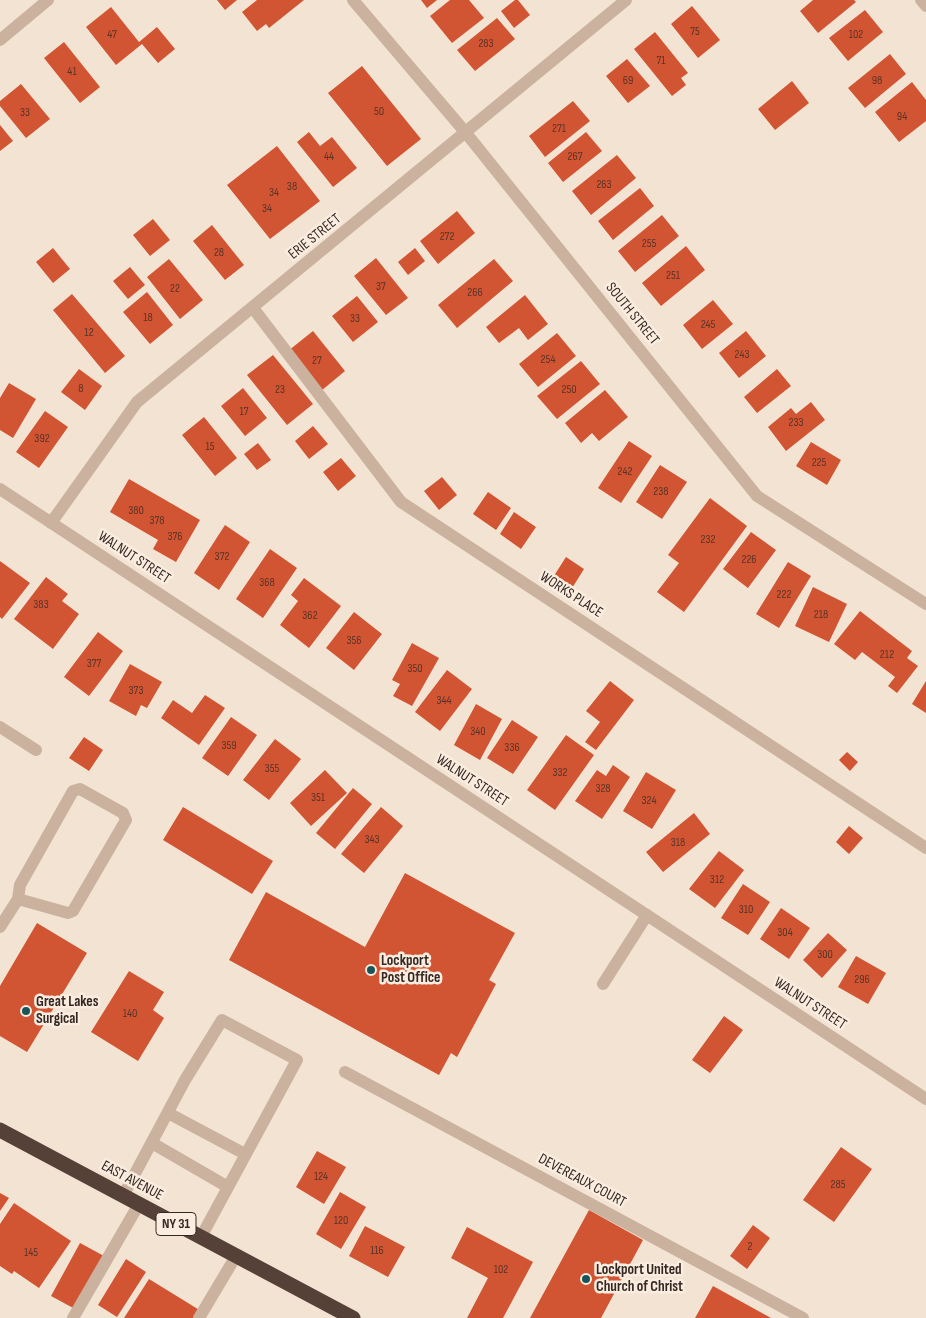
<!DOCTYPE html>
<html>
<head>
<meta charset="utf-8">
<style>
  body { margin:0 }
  canvas { display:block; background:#f2e3d3 }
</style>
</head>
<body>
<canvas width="926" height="1318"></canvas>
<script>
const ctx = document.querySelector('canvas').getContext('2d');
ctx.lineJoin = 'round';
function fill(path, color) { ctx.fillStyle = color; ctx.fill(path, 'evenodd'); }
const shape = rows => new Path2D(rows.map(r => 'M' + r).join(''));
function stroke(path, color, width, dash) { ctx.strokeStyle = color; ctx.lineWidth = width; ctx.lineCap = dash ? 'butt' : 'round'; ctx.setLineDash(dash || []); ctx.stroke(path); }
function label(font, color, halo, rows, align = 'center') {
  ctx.font = font + ' "Sofia Sans Condensed",sans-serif'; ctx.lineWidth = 5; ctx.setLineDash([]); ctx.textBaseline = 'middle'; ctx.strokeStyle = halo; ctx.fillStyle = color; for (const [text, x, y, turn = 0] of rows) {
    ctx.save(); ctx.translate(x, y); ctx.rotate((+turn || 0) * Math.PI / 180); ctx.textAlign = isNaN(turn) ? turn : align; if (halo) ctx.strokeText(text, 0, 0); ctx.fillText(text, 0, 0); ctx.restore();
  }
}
const building = shape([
  [217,0,237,0,225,10],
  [257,0,304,0,269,28,266,24,257,31,242,12],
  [421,0,437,0,427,8],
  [450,0,469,0,484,18,452,43,430,16],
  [515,0,518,0,530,15,514,28,501,11],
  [813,0,854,0,856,2,818,33,800,11],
  [692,6,720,40,698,58,671,24],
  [111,7,139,42,157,27,175,49,158,63,142,44,116,65,86,27],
  [865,10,883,32,848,61,829,38],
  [497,18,515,39,475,71,457,50],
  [655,32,688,73,681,78,686,85,672,96,634,49],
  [64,42,100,87,80,103,44,58],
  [890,54,906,74,865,108,848,88],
  [627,59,650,86,628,103,606,76],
  [362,66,421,139,387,166,328,93],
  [792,81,809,103,775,130,758,109],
  [912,82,926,100,926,121,899,142,875,112],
  [21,84,50,119,26,138,0,106,0,101],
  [573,101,590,121,545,157,529,136],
  [0,125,13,141,0,151],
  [309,132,320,146,332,137,357,168,333,187,297,142],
  [586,132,602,151,563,182,548,163],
  [277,146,320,201,270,239,227,185],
  [617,155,636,178,591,215,572,191],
  [640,188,654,206,613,240,598,221],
  [457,211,475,233,438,264,420,241],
  [662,215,679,236,635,272,618,251],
  [153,219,170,240,150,256,133,235],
  [212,225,244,265,225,280,193,241],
  [686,246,705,270,661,306,642,283],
  [53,248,70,269,53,283,36,262],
  [415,248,425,261,408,275,398,262],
  [376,258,408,298,386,315,354,276],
  [169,259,203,300,180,319,147,277],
  [494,259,513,281,457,328,438,305],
  [130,267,145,285,128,299,113,281],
  [147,292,173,325,150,344,123,312],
  [72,294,125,356,105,373,53,310],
  [525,295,548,324,528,340,519,328,499,343,486,327],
  [357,296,378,322,353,342,332,316],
  [713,300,733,324,702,349,683,325],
  [313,331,345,371,321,391,288,351],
  [746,331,766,356,739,378,719,353],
  [557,333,576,356,538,387,519,364],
  [273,355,313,404,287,425,247,375],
  [581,361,600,384,557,419,537,396],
  [79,369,102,386,85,410,61,392],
  [777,369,791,386,757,413,744,397],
  [9,383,36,399,13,438,0,430,0,398],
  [243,388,267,418,245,436,221,406],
  [605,390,628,417,599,441,592,433,581,443,565,423],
  [811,402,825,420,786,451,768,427,791,408,796,414],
  [45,411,68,427,39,468,16,452],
  [204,417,237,458,215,476,182,435],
  [313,426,328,444,309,459,295,441],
  [629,441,652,456,621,503,598,488],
  [811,442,841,460,827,485,796,466],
  [258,443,271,460,257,470,244,454],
  [341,458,356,476,338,491,323,472],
  [660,465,687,482,662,519,636,502],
  [442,477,457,495,439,510,424,491],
  [129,479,200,520,176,562,153,549,158,540,110,512],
  [488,492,511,508,496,530,473,514],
  [710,498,747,526,684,612,657,592,679,563,668,555],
  [514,512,536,527,521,549,500,534],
  [225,525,250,542,219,590,194,573],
  [751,532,776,550,748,588,723,569],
  [270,549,297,568,263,618,236,599],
  [566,557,584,569,569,593,550,582],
  [0,561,30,583,2,619,0,617],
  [788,562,811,576,779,628,756,614],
  [46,577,68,594,62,601,79,614,53,649,14,619],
  [304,578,341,606,309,648,280,625,298,601,291,595],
  [813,587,847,604,829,642,795,626],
  [860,611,912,651,907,658,918,666,897,693,888,686,895,677,862,652,855,660,834,644],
  [354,612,382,634,354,670,326,648],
  [98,632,123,651,89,696,64,677],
  [412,643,439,658,412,706,393,696,400,684,392,680],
  [130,664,162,682,147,708,141,705,136,716,109,701],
  [447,670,472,689,440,731,415,712],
  [610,681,634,700,596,750,585,742,600,722,586,711],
  [926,681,926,713,912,704],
  [205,695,225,708,199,745,161,718,173,700,192,713],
  [476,704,502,719,480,760,454,745],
  [231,717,257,735,228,776,202,758],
  [512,720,538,737,513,774,487,758],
  [566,735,594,755,555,810,527,790],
  [84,737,103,750,89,771,69,758],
  [275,739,301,759,269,800,243,780],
  [847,752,858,762,850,771,839,760],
  [613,765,630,777,602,819,575,801,597,770,606,776],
  [325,770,347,793,311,826,290,803],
  [646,772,676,790,652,829,623,811],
  [353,788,372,804,335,849,316,833],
  [183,807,273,861,252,894,163,840],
  [381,807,403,826,364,873,341,854],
  [694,813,710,834,663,872,646,852],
  [849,826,863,838,849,854,836,842],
  [719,851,744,870,715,908,689,889],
  [405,873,515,933,489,980,496,984,457,1057,451,1053,439,1075,229,960,266,892,365,947],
  [743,884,770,902,748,935,721,918],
  [781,908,810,928,789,959,760,939],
  [37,923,87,953,27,1052,0,1036,0,986],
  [828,933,847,950,822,978,803,960],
  [856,956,886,973,868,1004,838,987],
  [129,971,164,992,153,1010,164,1018,138,1061,91,1032],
  [724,1016,743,1030,710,1073,692,1060],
  [841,1147,872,1169,834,1222,803,1200],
  [317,1151,346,1167,324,1204,296,1187],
  [340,1192,366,1207,341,1249,316,1234],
  [0,1193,9,1198,0,1211],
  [14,1203,71,1241,39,1288,14,1271,12,1274,0,1266,0,1224],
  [589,1210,643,1240,601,1318,530,1318],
  [753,1225,770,1238,747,1269,730,1256],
  [365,1226,405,1247,388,1277,349,1256],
  [467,1227,533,1262,503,1318,467,1318,488,1278,451,1258],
  [80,1243,104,1256,75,1309,51,1296],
  [126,1259,146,1272,117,1317,98,1305],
  [149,1279,201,1311,197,1318,124,1318],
  [713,1286,771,1318,695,1318]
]);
const lane = shape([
  [253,308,401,502,926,848],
  [0,927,18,899,20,885,73,791,80,789,123,813,126,820,73,911,68,913,18,899],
  [603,984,647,915],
  [168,1113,245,1154],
  [152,1143,228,1187],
  [123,1196,185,1080,222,1020,297,1060,201,1237],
  [73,1318,139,1204],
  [199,1318,236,1256]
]);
const street = shape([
  [353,0,466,133,757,496,926,604],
  [921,0,926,6],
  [0,40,48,0],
  [0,489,926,1099],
  [51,523,137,402,626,0],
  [0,727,36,750],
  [345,1072,803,1318]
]);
const highway = shape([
  [0,1130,353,1318]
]);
const markers = [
  [371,970,5,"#165658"],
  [26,1011,5,"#165658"],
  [586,1279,5,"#165658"]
];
const numberNames = [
  ["75",695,32],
  ["47",112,35],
  ["102",856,35],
  ["283",486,44],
  ["71",661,61],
  ["41",72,72],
  ["69",628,81],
  ["98",877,81],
  ["50",379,112],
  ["33",25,113],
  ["94",902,117],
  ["271",559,129],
  ["44",329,157],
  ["267",575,157],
  ["263",604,185],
  ["38",292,187],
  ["34",274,193],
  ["34",267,209],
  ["272",447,237],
  ["255",649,244],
  ["28",219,253],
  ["251",673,276],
  ["37",381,287],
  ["22",175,289],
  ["266",475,293],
  ["18",148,318],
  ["33",355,319],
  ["245",708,325],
  ["12",89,333],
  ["243",742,355],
  ["254",548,360],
  ["27",317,361],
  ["8",81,389],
  ["23",280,390],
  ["250",569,390],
  ["17",244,412],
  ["233",796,423],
  ["392",42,439],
  ["15",210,447],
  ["225",819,463],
  ["242",625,472],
  ["238",661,492],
  ["380",136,511],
  ["378",157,521],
  ["376",175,537],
  ["232",708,540],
  ["372",222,557],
  ["226",749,560],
  ["368",267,583],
  ["222",784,595],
  ["383",41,605],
  ["218",821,615],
  ["362",310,616],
  ["356",354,641],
  ["212",887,655],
  ["377",94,664],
  ["350",415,669],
  ["373",136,691],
  ["344",444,701],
  ["340",478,732],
  ["359",229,746],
  ["336",512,748],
  ["355",272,769],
  ["332",560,773],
  ["328",603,789],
  ["351",318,798],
  ["324",649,801],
  ["343",372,840],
  ["318",678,843],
  ["312",717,880],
  ["310",746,910],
  ["304",785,933],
  ["300",825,955],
  ["296",862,980],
  ["140",130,1014],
  ["124",321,1177],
  ["285",838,1185],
  ["120",341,1221],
  ["2",750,1247],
  ["116",377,1251],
  ["145",31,1253],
  ["102",501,1270]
];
const shields = [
  [176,1224,40]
];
const shieldNames = [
  ["NY 31",176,1224]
];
const streetNames = [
  ["ERIE STREET",315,237,-39],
  ["SOUTH STREET",632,314,51],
  ["WALNUT STREET",134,558,33],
  ["WORKS PLACE",571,595,33],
  ["WALNUT STREET",472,781,33],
  ["WALNUT STREET",810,1004,33],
  ["EAST AVENUE",132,1181,28],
  ["DEVEREAUX COURT",582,1181,28]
];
const poiNames = [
  ["Lockport",381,961],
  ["Post Office",381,978],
  ["Great Lakes",36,1002],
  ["Surgical",36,1019],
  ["Lockport United",596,1270],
  ["Church of Christ",596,1287]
];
fill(building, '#d15533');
stroke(lane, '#cbb29f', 12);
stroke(street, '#cbb29f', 12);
stroke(highway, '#564139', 15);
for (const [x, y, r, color] of markers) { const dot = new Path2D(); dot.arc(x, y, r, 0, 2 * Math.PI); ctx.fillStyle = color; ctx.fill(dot); stroke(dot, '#faede0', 2); }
label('12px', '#5b3327', null, numberNames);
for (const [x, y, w] of shields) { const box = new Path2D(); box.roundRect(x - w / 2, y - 11.5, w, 23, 4); ctx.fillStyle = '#faede0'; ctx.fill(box); stroke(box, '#342823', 1); }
label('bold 14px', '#342823', null, shieldNames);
label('15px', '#342823', '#faede0', streetNames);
label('bold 15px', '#342823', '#faede0', poiNames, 'left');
</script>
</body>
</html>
